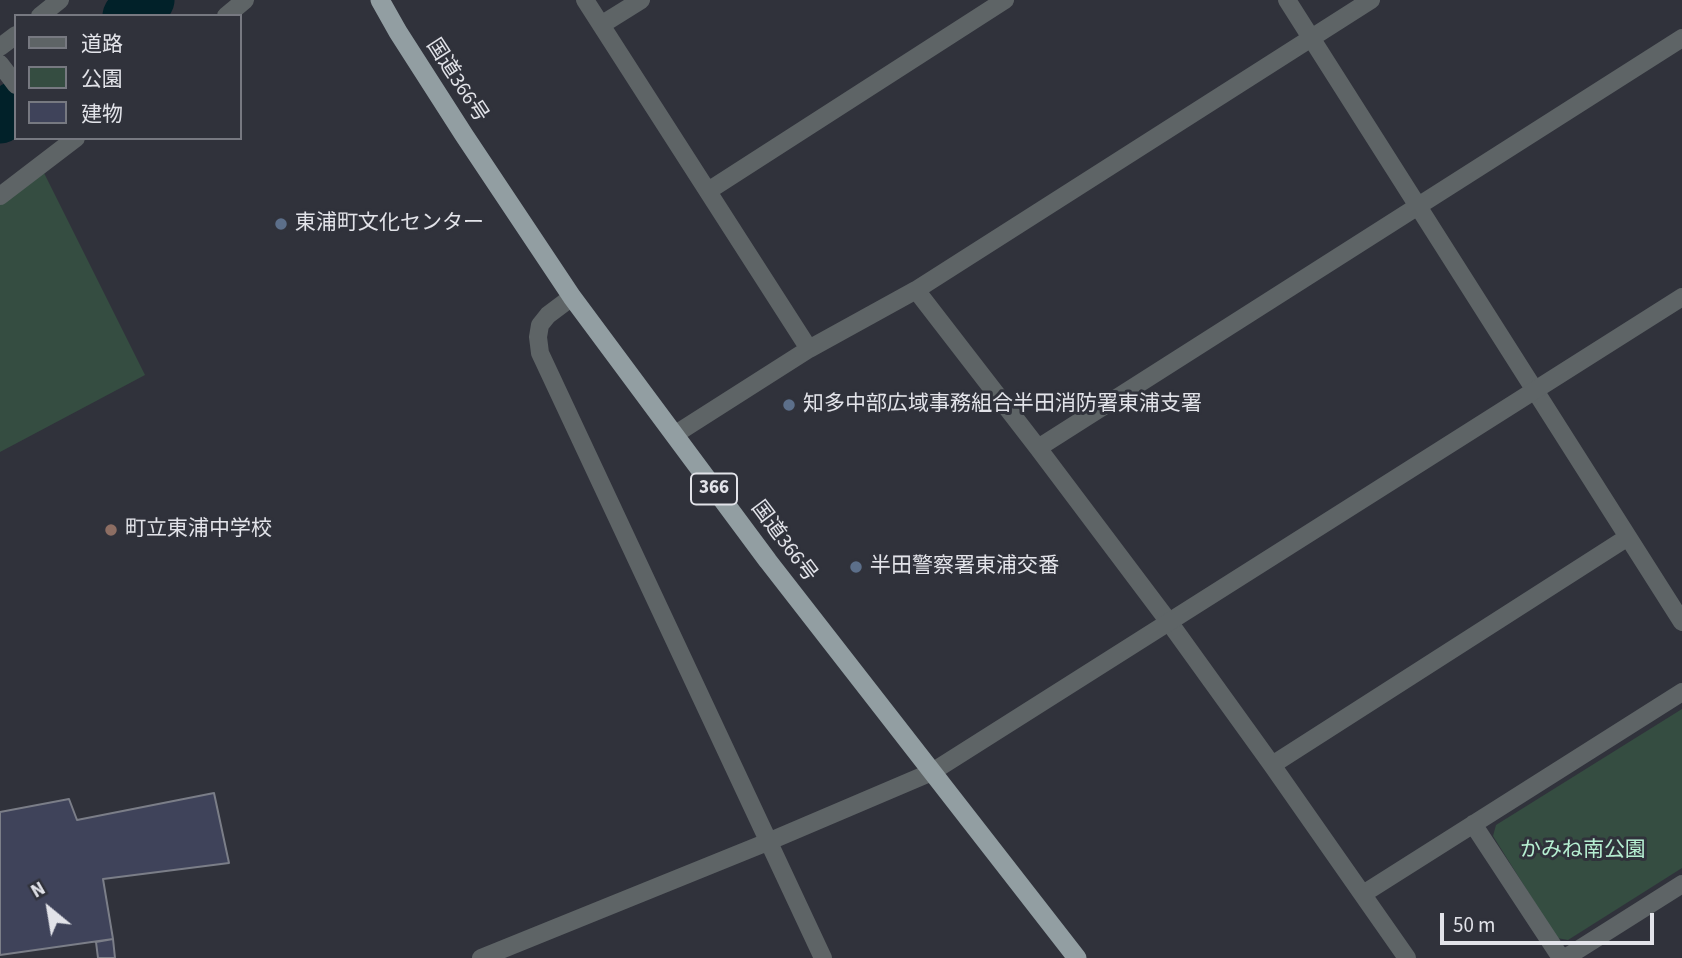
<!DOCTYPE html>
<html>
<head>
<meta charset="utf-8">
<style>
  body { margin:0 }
  #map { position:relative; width:1682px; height:958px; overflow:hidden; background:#30323b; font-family:"Source Sans 3","Noto Sans JP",sans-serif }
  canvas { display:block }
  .legend { position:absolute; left:14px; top:14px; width:228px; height:126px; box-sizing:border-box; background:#30323b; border:2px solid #777981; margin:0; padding:9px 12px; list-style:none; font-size:21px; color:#e2e3e9 }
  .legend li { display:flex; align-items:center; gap:14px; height:35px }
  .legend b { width:35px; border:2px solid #777981 }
  .north { position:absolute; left:14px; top:874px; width:70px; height:70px; -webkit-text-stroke:5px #30323b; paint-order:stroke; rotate:330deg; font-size:19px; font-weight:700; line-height:28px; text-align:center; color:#e2e3e9 }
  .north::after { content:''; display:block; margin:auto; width:24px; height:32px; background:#e2e3e9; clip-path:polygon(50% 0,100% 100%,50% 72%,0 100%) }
  .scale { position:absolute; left:1440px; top:913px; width:214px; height:32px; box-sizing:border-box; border:4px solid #e2e3e9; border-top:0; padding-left:9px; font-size:21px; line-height:24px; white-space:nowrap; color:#e2e3e9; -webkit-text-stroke:5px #30323b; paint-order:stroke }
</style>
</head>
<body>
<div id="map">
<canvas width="1682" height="958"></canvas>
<ul class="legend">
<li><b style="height:9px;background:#5e6466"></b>道路</li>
<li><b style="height:19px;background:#354d41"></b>公園</li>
<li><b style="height:19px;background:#3f435a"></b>建物</li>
</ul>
<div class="north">N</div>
<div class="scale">50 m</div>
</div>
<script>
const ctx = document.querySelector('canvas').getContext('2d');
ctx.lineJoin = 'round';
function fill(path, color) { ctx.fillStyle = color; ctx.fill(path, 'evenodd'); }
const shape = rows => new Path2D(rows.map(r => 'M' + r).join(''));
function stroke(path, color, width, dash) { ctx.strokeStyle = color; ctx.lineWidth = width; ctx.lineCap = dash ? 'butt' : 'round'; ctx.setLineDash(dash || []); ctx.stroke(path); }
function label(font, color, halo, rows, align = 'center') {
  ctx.font = font + ' "Source Sans 3","Noto Sans JP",sans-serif'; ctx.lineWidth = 6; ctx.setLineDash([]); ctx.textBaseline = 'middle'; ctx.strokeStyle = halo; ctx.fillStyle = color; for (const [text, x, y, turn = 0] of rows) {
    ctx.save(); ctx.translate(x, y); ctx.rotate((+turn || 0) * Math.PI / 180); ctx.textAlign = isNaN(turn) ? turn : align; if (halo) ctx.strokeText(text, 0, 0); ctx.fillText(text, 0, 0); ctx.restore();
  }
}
const green = shape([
  [40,165,145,375,0,452,0,195],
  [1682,709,1682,868,1568,940,1557,938,1493,836,1496,825]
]);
const river = shape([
  [128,16,149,0],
  [0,118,16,106]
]);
const building = shape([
  [214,793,229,863,103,879,113,939,0,955,0,812,69,799,77,820,214,793],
  [113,939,115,958,98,958,96,942,113,939]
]);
const minor = shape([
  [585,0,809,349],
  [1287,0,1682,622],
  [40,16,60,0],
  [226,16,245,0],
  [601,25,641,0],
  [0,47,16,35],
  [0,64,16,85],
  [708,191,1005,0],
  [0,196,76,138],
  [916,290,1038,448,1169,622,1272,765,1407,958],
  [572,297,548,315,540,325,538,337,540,353,823,958],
  [674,435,809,349,916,290,1371,0],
  [1038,448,1682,38],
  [1272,765,1628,537],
  [1473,824,1561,958],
  [1363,894,1682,692],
  [481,958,770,841,932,772],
  [1565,958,1682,884]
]);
const tertiary = shape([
  [932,772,1682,297]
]);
const trunk = shape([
  [380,0,398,32,464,135,572,297,768,561,1077,958]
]);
const markers = [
  [281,224,7,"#5c6f8a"],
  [789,405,7,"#5c6f8a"],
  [111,530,7,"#8d6e63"],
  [856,567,7,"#5c6f8a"]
];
const shields = [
  [714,489,46]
];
const shieldNames = [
  ["366",714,489]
];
const streetNames = [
  ["国道366号",456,81,57],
  ["国道366号",783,542,53]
];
const poiNames = [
  ["東浦町文化センター",295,224],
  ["知多中部広域事務組合半田消防署東浦支署",803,405],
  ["町立東浦中学校",125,530],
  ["半田警察署東浦交番",870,567]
];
const parkNames = [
  ["かみね南公園",1583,851]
];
fill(green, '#354d41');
stroke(river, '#012129', 51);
fill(building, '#3f435a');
stroke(building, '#7b7e88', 2);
stroke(minor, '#5e6466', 18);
stroke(tertiary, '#5e6466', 18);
stroke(trunk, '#929ea2', 19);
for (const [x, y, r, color] of markers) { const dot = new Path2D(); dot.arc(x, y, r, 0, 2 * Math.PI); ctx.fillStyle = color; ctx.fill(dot); stroke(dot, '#30323b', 2.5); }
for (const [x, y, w] of shields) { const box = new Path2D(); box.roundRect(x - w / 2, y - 15.5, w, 31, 5); ctx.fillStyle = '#30323b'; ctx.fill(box); stroke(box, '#e2e3e9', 2); }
label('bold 19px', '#e2e3e9', null, shieldNames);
label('21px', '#e2e3e9', '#30323b', streetNames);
label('21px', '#e2e3e9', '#30323b', poiNames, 'left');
label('21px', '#b5eed1', '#30323b', parkNames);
</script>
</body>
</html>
